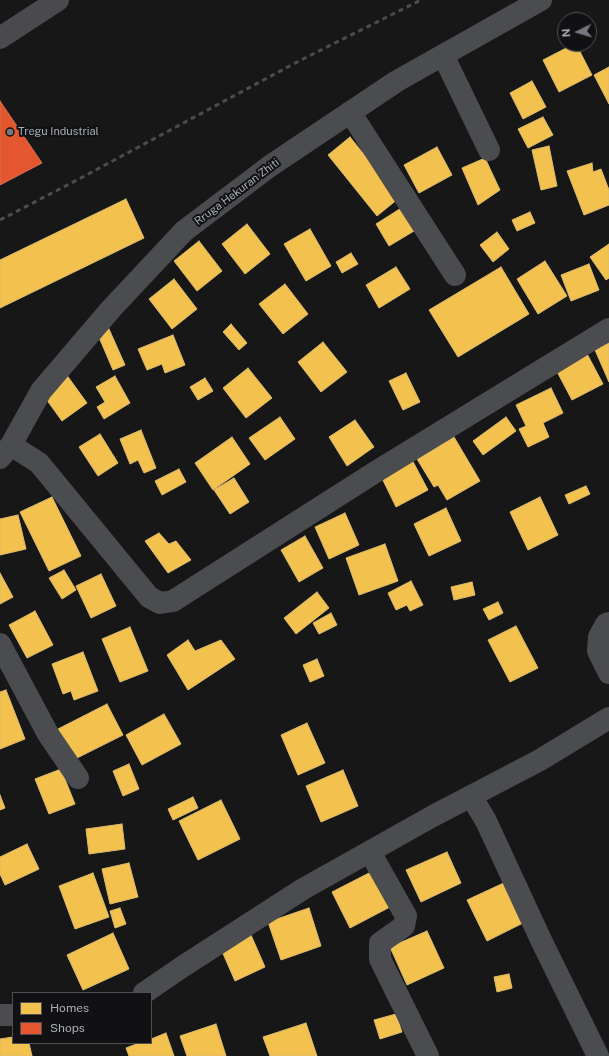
<!DOCTYPE html>
<html>
<head>
<meta charset="utf-8">
<style>
  body { margin:0 }
  #map { position:relative; width:609px; height:1056px; overflow:hidden; background:#171717; font-family:"Public Sans",sans-serif }
  canvas { display:block }
  .legend { position:absolute; left:12px; top:992px; width:140px; height:52px; box-sizing:border-box; background:#111113; border:1px solid #4d4f55; margin:0; padding:5px 7px; list-style:none; font-size:12px; color:#a8adb8 }
  .legend li { display:flex; align-items:center; gap:8px; height:20px }
  .legend b { width:20px; border:1px solid #4d4f55 }
  .north { position:absolute; left:557px; top:12px; width:40px; height:40px; box-sizing:border-box; background:#111113; border:1px solid #4d4f55; border-radius:50%; rotate:265deg; font-size:11px; font-weight:700; line-height:16px; text-align:center; color:#a8adb8 }
  .north::after { content:''; display:block; margin:auto; width:14px; height:18px; background:#757880; clip-path:polygon(50% 0,100% 100%,50% 72%,0 100%) }
</style>
</head>
<body>
<div id="map">
<canvas width="609" height="1056"></canvas>
<ul class="legend">
<li><b style="height:11px;background:#f2c14e"></b>Homes</li>
<li><b style="height:11px;background:#e4572e"></b>Shops</li>
</ul>
<div class="north">N</div>
</div>
<script>
const ctx = document.querySelector('canvas').getContext('2d');
ctx.lineJoin = 'round';
function fill(path, color) { ctx.fillStyle = color; ctx.fill(path, 'evenodd'); }
const shape = rows => new Path2D(rows.map(r => 'M' + r).join(''));
function stroke(path, color, width, dash) { ctx.strokeStyle = color; ctx.lineWidth = width; ctx.lineCap = dash ? 'butt' : 'round'; ctx.setLineDash(dash || []); ctx.stroke(path); }
function label(font, color, halo, rows, align = 'center') {
  ctx.font = font + ' "Public Sans",sans-serif'; ctx.lineWidth = 4; ctx.setLineDash([]); ctx.textBaseline = 'middle'; ctx.strokeStyle = halo; ctx.fillStyle = color; for (const [text, x, y, turn = 0] of rows) {
    ctx.save(); ctx.translate(x, y); ctx.rotate((+turn || 0) * Math.PI / 180); ctx.textAlign = isNaN(turn) ? turn : align; if (halo) ctx.strokeText(text, 0, 0); ctx.fillText(text, 0, 0); ctx.restore();
  }
}
const homes = shape([
  [574,44,576,44,592,75,559,92,543,60,574,44],
  [609,67,609,104,594,75,609,67],
  [532,81,546,107,523,119,510,93,532,81],
  [543,117,553,135,528,148,518,129,543,117],
  [350,137,399,198,377,216,328,155,350,137],
  [549,146,557,186,541,190,532,150,549,146],
  [437,147,452,175,419,193,404,165,437,147],
  [485,158,500,190,478,205,462,168,485,158],
  [592,163,593,172,601,169,609,190,609,205,584,215,567,171,592,163],
  [126,199,144,238,0,308,0,260,126,199],
  [406,205,419,228,389,246,376,224,406,205],
  [530,212,535,223,517,231,512,220,530,212],
  [247,224,270,254,245,274,222,244,247,224],
  [310,229,331,266,306,281,284,244,310,229],
  [497,232,509,249,493,262,480,245,497,232],
  [199,241,222,271,197,291,174,261,199,241],
  [609,244,609,278,606,280,590,257,609,244],
  [351,253,358,264,342,273,336,262,351,253],
  [545,261,567,296,538,314,517,279,545,261],
  [589,264,599,290,571,301,561,275,589,264],
  [396,267,410,289,379,308,366,285,396,267],
  [501,267,529,314,458,357,429,310,501,267],
  [174,279,197,309,172,329,149,299,174,279],
  [285,284,308,314,283,334,259,304,285,284],
  [231,324,247,343,239,350,223,332,231,324],
  [109,329,125,365,113,370,98,335,109,329],
  [173,335,185,365,165,373,162,364,147,370,138,349,173,335],
  [323,342,347,372,321,392,298,362,323,342],
  [609,343,609,382,595,350,609,343],
  [585,350,603,384,572,400,554,366,585,350],
  [248,368,272,398,246,418,223,388,248,368],
  [406,373,420,402,403,410,389,381,406,373],
  [66,374,87,403,62,421,41,392,66,374],
  [115,376,130,403,104,419,97,407,105,402,96,387,115,376],
  [205,378,213,391,198,400,190,387,205,378],
  [551,388,563,413,543,423,549,437,528,447,519,429,526,426,516,405,551,388],
  [280,417,295,439,265,460,249,438,280,417],
  [506,417,516,431,483,455,473,441,506,417],
  [355,420,374,447,347,466,329,437,355,420],
  [141,430,156,468,144,473,138,460,130,464,120,439,141,430],
  [100,434,118,463,98,476,79,447,100,434],
  [232,437,250,464,213,490,195,463,232,437],
  [454,437,480,481,447,500,438,485,434,487,417,459,454,437],
  [410,456,428,490,396,507,379,472,410,456],
  [179,469,186,482,162,495,155,481,179,469],
  [234,478,249,502,230,514,214,490,234,478],
  [586,486,590,494,569,504,565,495,586,486],
  [52,497,81,556,49,571,20,512,52,497],
  [540,497,558,535,528,550,510,512,540,497],
  [446,508,461,541,429,556,414,524,446,508],
  [345,513,359,545,329,559,315,527,345,513],
  [18,515,26,549,0,555,0,519,18,515],
  [159,533,169,544,176,541,191,560,168,573,145,541,159,533],
  [305,536,323,568,299,582,281,550,305,536],
  [385,544,398,581,359,595,346,558,385,544],
  [64,570,76,590,62,599,49,578,64,570],
  [0,573,13,597,0,604,0,573],
  [101,574,116,606,91,618,76,586,101,574],
  [411,581,423,605,410,611,407,605,396,610,388,593,411,581],
  [472,582,475,595,454,600,451,587,472,582],
  [317,592,329,608,296,634,284,618,317,592],
  [498,602,503,613,489,620,483,609,498,602],
  [35,611,53,645,27,658,9,625,35,611],
  [331,613,337,625,319,634,313,623,331,613],
  [516,626,538,668,510,682,488,640,516,626],
  [130,627,148,671,120,682,102,639,130,627],
  [188,640,195,651,221,640,235,659,188,690,167,655,188,640],
  [83,652,98,691,74,700,71,691,63,694,52,664,83,652],
  [317,659,324,676,310,682,303,665,317,659],
  [6,690,25,739,0,749,0,692,6,690],
  [107,704,123,735,73,760,58,729,107,704],
  [164,714,181,744,142,765,126,735,164,714],
  [307,723,325,763,298,775,281,735,307,723],
  [129,764,139,789,123,796,113,771,129,764],
  [61,769,75,804,49,814,35,779,61,769],
  [343,770,358,806,321,822,306,786,343,770],
  [0,795,5,808,0,810,0,795],
  [193,797,198,808,173,820,168,809,193,797],
  [221,800,240,839,198,860,179,821,221,800],
  [122,824,125,849,89,854,86,829,122,824],
  [27,844,39,869,5,885,0,874,0,857,27,844],
  [447,852,461,883,421,902,406,870,447,852],
  [129,863,138,897,110,904,102,869,129,863],
  [371,872,390,907,350,928,332,892,371,872],
  [93,873,109,917,75,929,59,886,93,873],
  [508,881,527,921,487,941,467,900,508,881],
  [120,908,126,924,115,928,110,911,120,908],
  [309,908,321,946,281,960,268,922,309,908],
  [427,931,444,968,407,985,390,947,427,931],
  [113,933,129,969,83,990,67,955,113,933],
  [251,935,265,967,235,981,221,949,251,935],
  [509,974,512,988,497,992,494,977,509,974],
  [396,1014,402,1032,380,1039,374,1020,396,1014],
  [306,1023,317,1056,270,1056,263,1037,306,1023],
  [216,1024,226,1056,187,1056,180,1036,216,1024],
  [166,1033,174,1056,129,1056,126,1048,139,1043,151,1043,151,1039,166,1033],
  [13,1037,13,1043,29,1043,32,1056,0,1056,0,1039,13,1037]
]);
const shops = shape([
  [0,101,42,163,0,185,0,101]
]);
const street = shape([
  [443,55,489,150],
  [350,112,455,275],
  [11,445,39,463,149,597,160,603,173,601,377,471,609,329],
  [0,458,11,445,41,391,111,309,184,231,270,166,397,81,541,0],
  [609,623,606,624,599,637,598,651,609,673],
  [0,644,48,734,78,778],
  [471,796,486,821,541,940,598,1056],
  [370,852,406,916,404,926,380,943,380,959,428,1056],
  [144,993,182,967,303,889,433,816,540,760,609,718],
  [0,1015,13,1015]
]);
const secondary = shape([
  [0,38,58,0]
]);
const rail = shape([
  [0,220,77,180,299,61,421,0]
]);
const markers = [
  [10,132,4,"#757880"]
];
const poiNames = [
  ["Tregu Industrial",18,132]
];
const streetNames = [
  ["Rruga Hekuran Zhiti",237,192,-37]
];
fill(homes, '#f2c14e');
stroke(homes, '#dcbb6e', 1);
fill(shops, '#e4572e');
stroke(shops, '#d27157', 1);
stroke(street, '#4b4c50', 22);
stroke(secondary, '#4a4a4e', 22);
stroke(rail, '#4b4c4f', 3, [5, 4]);
for (const [x, y, r, color] of markers) { const dot = new Path2D(); dot.arc(x, y, r, 0, 2 * Math.PI); ctx.fillStyle = color; ctx.fill(dot); stroke(dot, '#111113', 1.5); }
label('11px', '#a8adb8', '#111113', poiNames, 'left');
label('11px', '#a8adb8', '#111113', streetNames);
</script>
</body>
</html>
